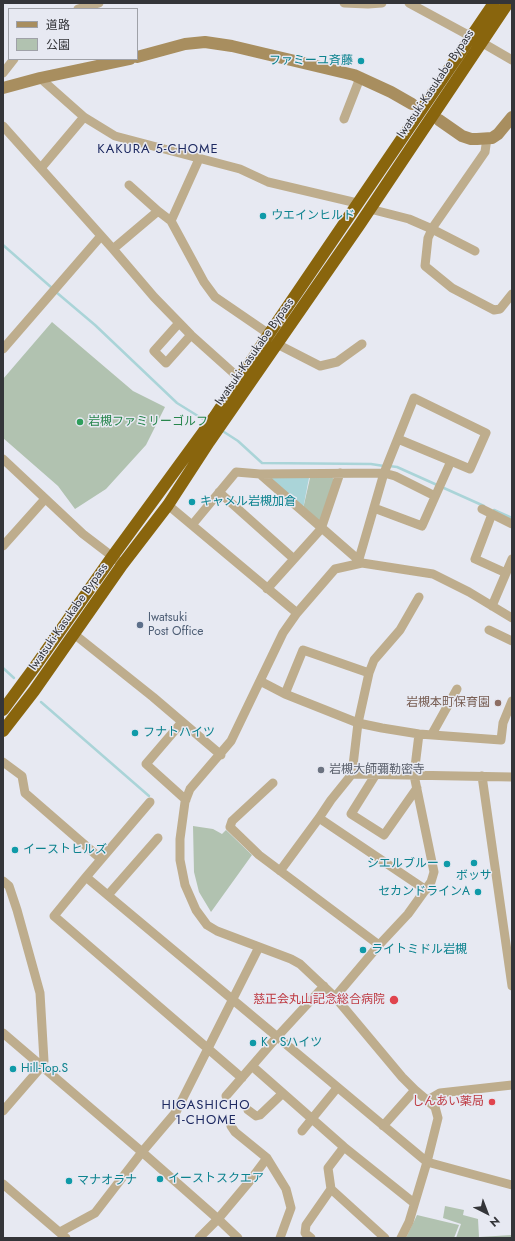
<!DOCTYPE html>
<html>
<head>
<meta charset="utf-8">
<style>
  body { margin:0 }
  #map { position:relative; width:515px; height:1241px; overflow:hidden; background:#e7e9f2; font-family:Jost,"Noto Sans JP",sans-serif }
  canvas { display:block }
  .frame { position:absolute; inset:0; border:4px solid #343539; pointer-events:none }
  .legend { position:absolute; left:8px; top:8px; width:130px; height:52px; box-sizing:border-box; background:#e7e9f2; border:1px solid #9fa1a8; margin:0; padding:5px 7px; list-style:none; font-size:12px; color:#343539 }
  .legend li { display:flex; align-items:center; gap:8px; height:20px }
  .legend b { width:20px; border:1px solid #9fa1a8 }
  .north { position:absolute; left:467px; top:1193px; width:40px; height:40px; -webkit-text-stroke:3px #e7e9f2; paint-order:stroke; rotate:138deg; font-size:11px; font-weight:700; line-height:16px; text-align:center; color:#343539 }
  .north::after { content:''; display:block; margin:auto; width:14px; height:18px; background:#343539; clip-path:polygon(50% 0,100% 100%,50% 72%,0 100%) }
</style>
</head>
<body>
<div id="map">
<canvas width="515" height="1241"></canvas>
<div class="frame"></div>
<ul class="legend">
<li><b style="height:5px;background:#a88e5f"></b>道路</li>
<li><b style="height:11px;background:#b1c2b0"></b>公園</li>
</ul>
<div class="north">N</div>
</div>
<script>
const ctx = document.querySelector('canvas').getContext('2d');
ctx.lineJoin = 'round';
function fill(path, color) { ctx.fillStyle = color; ctx.fill(path, 'evenodd'); }
const shape = rows => new Path2D(rows.map(r => 'M' + r).join(''));
function stroke(path, color, width, dash) { ctx.strokeStyle = color; ctx.lineWidth = width; ctx.lineCap = dash ? 'butt' : 'round'; ctx.setLineDash(dash || []); ctx.stroke(path); }
function label(font, color, halo, rows, align = 'center') {
  ctx.font = font + ' Jost,"Noto Sans JP",sans-serif'; ctx.lineWidth = 3; ctx.setLineDash([]); ctx.textBaseline = 'middle'; ctx.strokeStyle = halo; ctx.fillStyle = color; for (const [text, x, y, turn = 0] of rows) {
    ctx.save(); ctx.translate(x, y); ctx.rotate((+turn || 0) * Math.PI / 180); ctx.textAlign = isNaN(turn) ? turn : align; if (halo) ctx.strokeText(text, 0, 0); ctx.fillText(text, 0, 0); ctx.restore();
  }
}
const green = shape([
  [52,322,133,391,165,407,146,445,106,489,75,509,58,486,3,438,3,379],
  [332,477,335,481,321,522,303,509,310,478],
  [193,826,213,829,222,834,226,830,252,855,211,912,199,892,194,872],
  [445,1206,464,1210,463,1215,478,1219,479,1237,512,1235,512,1238,456,1238,461,1224,443,1218],
  [417,1215,459,1225,454,1238,406,1238]
]);
const water = shape([
  [271,477,309,478,303,509,270,480]
]);
const stream = shape([
  [3,245,52,288],
  [56,292,95,325,177,403,206,421],
  [221,430,238,441,262,463,371,464,384,466],
  [389,466,397,467,484,506],
  [494,510,512,518],
  [3,668,14,678],
  [41,702,149,796]
]);
const street = shape([
  [344,3,368,4,382,3],
  [409,3,481,42,512,60],
  [78,9,99,3],
  [3,73,14,59],
  [40,78,84,117,115,136,240,169,268,182,357,203],
  [344,119,360,78],
  [3,126,113,249,154,297,191,335,239,378],
  [487,138,485,152,433,227,428,238,425,266,452,288,494,310,500,309,512,294],
  [41,168,84,117],
  [129,185,158,211],
  [370,209,409,219,432,229,475,251],
  [171,221,199,159],
  [113,249,158,211,171,221,204,282,215,297,269,334],
  [179,323,154,351,166,363,191,335],
  [277,344,320,366,337,362,362,344],
  [3,349,101,236],
  [3,459,83,534,117,560],
  [260,474,362,563],
  [219,492,294,559],
  [168,505,297,613],
  [374,508,422,526,451,461,398,439],
  [482,509,512,524],
  [492,514,475,559,506,573],
  [192,525,236,472,260,474,384,473,395,476,435,496],
  [3,546,45,499],
  [359,559,384,473,414,398,486,433,470,469,451,461],
  [267,589,321,529,340,473],
  [492,606,512,559],
  [489,630,512,641],
  [74,634,153,697,221,755],
  [260,681,285,694,358,723,382,728,419,734,501,740,503,723,512,701],
  [285,694,303,650,369,673],
  [182,722,146,764,186,800],
  [432,734,457,689],
  [3,762,22,776,25,793,101,859],
  [352,774,512,777],
  [376,774,351,814,384,835,417,788],
  [482,776,512,986],
  [273,783,232,821,230,827,259,855,379,945],
  [150,802,86,877,54,916,242,1078],
  [319,818,426,890],
  [280,871,319,818,331,800,352,774,358,723,369,673,374,660,400,630,419,597],
  [86,877,427,1162,512,1185],
  [3,881,9,886,17,910,40,993,44,1061,42,1066,3,1111],
  [108,895,158,838],
  [335,997,379,945,408,914,431,882,434,872,414,775,419,734],
  [3,1033,142,1152,218,1219,238,1238],
  [252,1066,344,1147,414,1203],
  [226,1096,277,1037,324,986],
  [428,1100,440,1093,512,1085],
  [248,1110,256,1116,260,1115,283,1093],
  [231,1126,235,1132,267,1158,286,1189,291,1208,280,1238],
  [383,1126,415,1090],
  [302,1131,337,1088],
  [344,1147,328,1168,331,1189,385,1238],
  [3,1184,66,1238],
  [60,1232,95,1213,142,1152,176,1112,259,947],
  [199,1238,218,1219,249,1182,267,1158],
  [311,1238,305,1233,306,1225,331,1189],
  [401,1238,409,1222,427,1162,438,1118,435,1107,415,1090,402,1077,335,997,300,964,291,959,217,931,207,925,196,910,185,885,180,860,180,839,185,802,190,789,231,741,283,633,297,613,335,569,362,563,433,574,469,592,512,618]
]);
const secondary = shape([
  [137,57,185,44,205,42,232,46,354,75,391,92,412,104],
  [3,88,40,78,130,59],
  [439,120,462,136,471,139,477,139,492,138,498,134,512,117]
]);
const highway = shape([
  [3,710,34,668,112,557,215,416,269,334,494,3],
  [3,731,34,691,122,565,168,505,209,442,360,224,508,3]
]);
const markers = [
  [361,61,4,"#0f9aa8"],
  [263,216,4,"#0f9aa8"],
  [80,422,4,"#2e9e5b"],
  [192,502,4,"#0f9aa8"],
  [140,625,4,"#5c6f8a"],
  [498,703,4,"#8d6e63"],
  [135,733,4,"#0f9aa8"],
  [321,770,4,"#6b7280"],
  [15,850,4,"#0f9aa8"],
  [474,863,4,"#0f9aa8"],
  [447,864,4,"#0f9aa8"],
  [478,892,4,"#0f9aa8"],
  [363,950,4,"#0f9aa8"],
  [394,1000,5,"#e0444e"],
  [253,1043,4,"#0f9aa8"],
  [13,1069,4,"#0f9aa8"],
  [492,1102,4,"#e0444e"],
  [160,1179,4,"#0f9aa8"],
  [69,1181,4,"#0f9aa8"]
];
const cultureNames = [
  ["ファミーユ斉藤",353,61,"right"],
  ["ウエインヒルド",271,216],
  ["キャメル岩槻加倉",200,502],
  ["フナトハイツ",143,733],
  ["イーストヒルズ",23,850],
  ["シエルブルー",439,864,"right"],
  ["ボッサ",474,876,"center"],
  ["セカンドラインA",470,892,"right"],
  ["ライトミドル岩槻",371,950],
  ["K・Sハイツ",261,1043],
  ["Hill-Top.S",21,1069],
  ["イーストスクエア",168,1179],
  ["マナオラナ",77,1181]
];
const streetNames = [
  ["Iwatsuki-Kasukabe Bypass",436,84,-56],
  ["Iwatsuki-Kasukabe Bypass",255,352,-55],
  ["Iwatsuki-Kasukabe Bypass",69,617,-55]
];
const leisureNames = [
  ["岩槻ファミリーゴルフ",88,422]
];
const serviceNames = [
  ["Iwatsuki",148,618],
  ["Post Office",148,632]
];
const educationNames = [
  ["岩槻本町保育園",490,703]
];
const worshipNames = [
  ["岩槻大師彌勒密寺",329,770]
];
const healthNames = [
  ["慈正会丸山記念総合病院",385,1000],
  ["しんあい薬局",484,1102]
];
const neighbourhoodNames = [
  ["KAKURA 5-CHOME",158,150],
  ["HIGASHICHO",206,1106],
  ["1-CHOME",206,1121]
];
fill(green, '#b1c2b0');
fill(water, '#aad4d8');
stroke(stream, '#aad4d8', 2.5);
stroke(street, '#bead8d', 9);
stroke(secondary, '#a88e5f', 12);
stroke(highway, '#89650d', 12);
for (const [x, y, r, color] of markers) { const dot = new Path2D(); dot.arc(x, y, r, 0, 2 * Math.PI); ctx.fillStyle = color; ctx.fill(dot); stroke(dot, '#e7e9f2', 1.5); }
label('12px', '#0d838f', '#e7e9f2', cultureNames, 'left');
label('12px', '#343539', '#e7e9f2', streetNames);
label('12px', '#27864d', '#e7e9f2', leisureNames, 'left');
label('12px', '#4e5e75', '#e7e9f2', serviceNames, 'left');
label('12px', '#785e54', '#e7e9f2', educationNames, 'right');
label('12px', '#5b616d', '#e7e9f2', worshipNames, 'left');
label('12px', '#be3a42', '#e7e9f2', healthNames, 'right');
ctx.letterSpacing = '1px';
label('13px', '#1d2961', '#e7e9f2', neighbourhoodNames);
ctx.letterSpacing = '0px';
</script>
</body>
</html>
